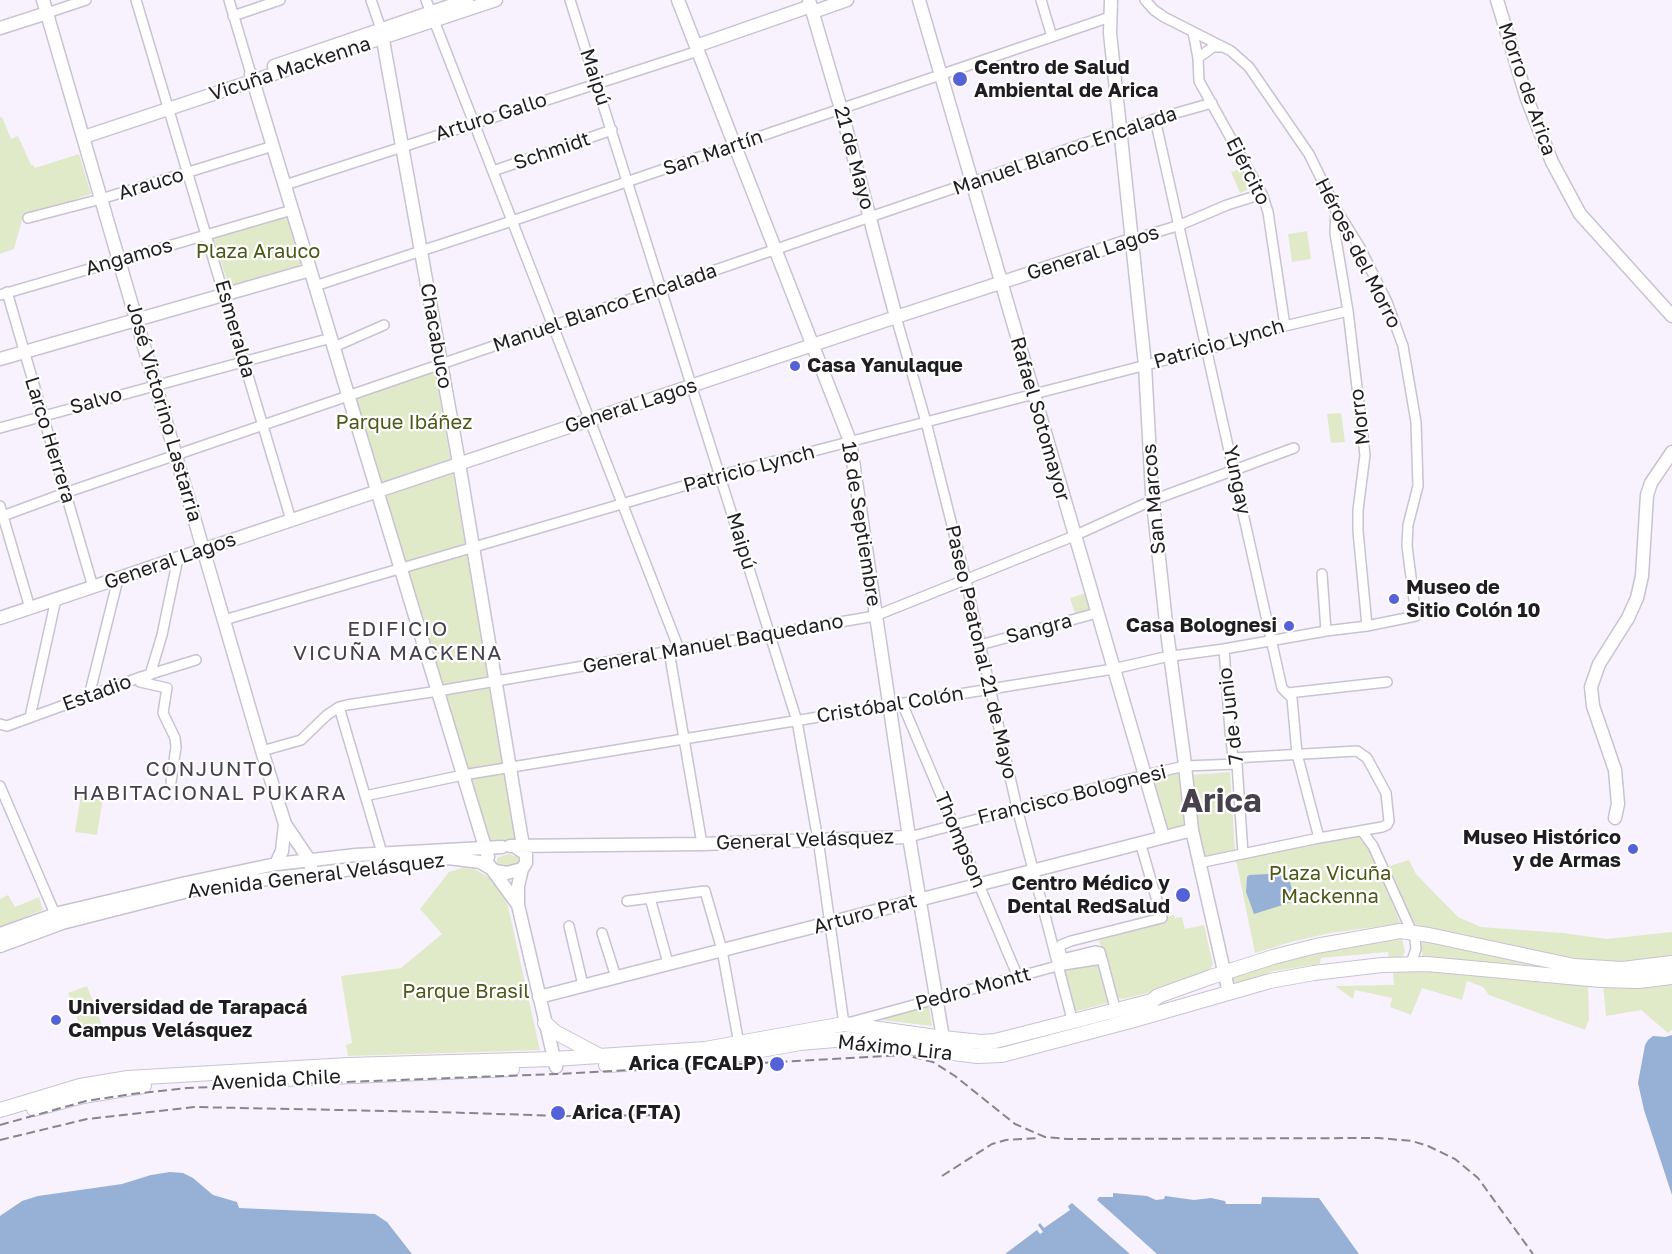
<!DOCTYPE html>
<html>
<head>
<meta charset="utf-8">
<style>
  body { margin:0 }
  canvas { display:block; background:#f8f2ff }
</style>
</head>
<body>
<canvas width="1672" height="1254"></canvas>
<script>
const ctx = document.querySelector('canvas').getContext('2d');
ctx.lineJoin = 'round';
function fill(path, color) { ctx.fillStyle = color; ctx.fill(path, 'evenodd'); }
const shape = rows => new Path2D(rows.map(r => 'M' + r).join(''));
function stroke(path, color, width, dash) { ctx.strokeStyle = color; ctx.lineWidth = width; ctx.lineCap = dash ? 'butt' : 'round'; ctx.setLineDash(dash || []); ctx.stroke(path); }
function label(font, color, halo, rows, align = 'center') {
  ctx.font = font + ' "Golos Text",sans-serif'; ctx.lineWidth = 4.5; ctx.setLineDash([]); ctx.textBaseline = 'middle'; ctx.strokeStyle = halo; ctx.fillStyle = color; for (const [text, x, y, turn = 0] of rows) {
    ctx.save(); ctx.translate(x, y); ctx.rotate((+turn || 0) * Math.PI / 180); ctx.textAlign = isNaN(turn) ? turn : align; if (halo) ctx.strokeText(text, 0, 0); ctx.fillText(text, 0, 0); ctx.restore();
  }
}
const green = shape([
  [0,116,3,119,11,139,18,136,31,165,33,165,35,168,79,154,91,194,23,217,14,249,0,254],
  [1242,168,1251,188,1240,193,1231,172],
  [285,216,290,221,301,262,299,268,231,288,228,283,214,241,215,237],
  [1307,231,1311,259,1292,262,1288,234],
  [435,370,516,837,514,842,492,843,488,840,355,399],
  [1341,413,1345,442,1331,443,1327,414],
  [1086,593,1092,613,1076,617,1070,598],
  [1178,771,1186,825,1163,830,1150,776],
  [1230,772,1235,852,1203,859,1196,829,1192,775],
  [81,795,103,798,97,835,75,832],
  [1354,833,1358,833,1365,839,1400,922,1397,924,1330,933,1291,942,1255,953,1236,860],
  [508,854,518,857,520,863,512,868,499,867,497,863,497,858],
  [1409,860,1416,874,1458,917,1481,927,1563,933,1607,939,1672,932,1672,957,1615,966,1566,959,1454,933,1424,928,1413,923,1389,866],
  [462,868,474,869,489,877,498,885,508,906,540,1050,348,1056,346,1045,352,1043,341,976,401,968,442,934,420,909,449,872],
  [8,895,15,907,39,897,43,910,0,927,0,899],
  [1174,915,1175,918,1182,917,1185,929,1204,925,1213,964,1208,973,1169,988,1123,999,1118,998,1115,994,1099,940,1164,923,1167,916],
  [1402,938,1405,952,1401,958,1389,958,1388,952,1321,958,1320,964,1274,971,1237,983,1231,981,1232,977,1293,956,1341,945],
  [1422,938,1562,968,1422,957],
  [1099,962,1109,1000,1108,1003,1073,1012,1060,972],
  [1414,971,1476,973,1509,976,1544,983,1588,983,1589,1019,1585,1030,1489,995,1483,987,1467,981,1462,1000,1422,988,1411,1015,1390,1007,1392,998,1355,990,1353,999,1335,986,1394,985,1393,972],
  [1672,980,1672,1030,1668,1033,1641,1010,1606,1016,1603,984],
  [87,986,102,1025,82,1032,68,993],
  [929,1006,932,1026,873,1019]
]);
const water = shape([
  [1287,873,1292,889,1292,902,1254,914,1246,892,1247,877,1249,875],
  [1672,1035,1672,1195,1644,1110,1638,1083,1645,1045,1648,1040,1653,1036,1665,1037],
  [170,1172,183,1173,193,1178,213,1195,237,1202,239,1208,375,1214,387,1222,412,1254,0,1254,0,1216,22,1201,38,1196,122,1184,151,1175],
  [1113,1193,1147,1196,1156,1200,1164,1199,1165,1196,1194,1200,1211,1198,1225,1201,1226,1204,1261,1204,1262,1197,1319,1198,1359,1254,1157,1254,1097,1200,1099,1197,1113,1197],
  [1072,1203,1130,1254,1005,1254,1037,1230,1040,1234,1043,1232,1038,1225,1040,1223,1044,1228,1070,1210,1068,1206]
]);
const street = shape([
  [136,0,291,520],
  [229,0,251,74],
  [371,0,381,29],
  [426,0,679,649],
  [570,0,797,721,819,846,844,1024,1057,966,1102,959,1114,1004],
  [1041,0,1052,37],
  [47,13,86,0],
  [233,16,280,0],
  [1193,32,1198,58,1199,81,1262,194,1268,212,1285,326],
  [1198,58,1213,47,1222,47],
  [1155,119,1282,688,1292,698,1297,754,1319,838],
  [493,171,612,130],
  [285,185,698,51],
  [1336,209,1335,233,1348,311,1365,455,1358,510,1358,531,1367,626],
  [28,218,101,199,273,146],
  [1131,240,1180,225,1227,205,1262,194],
  [315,286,512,221,1110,17],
  [7,292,93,587],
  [0,295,292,210],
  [896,317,926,422,966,581,1017,808,1073,1023],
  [334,347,384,325],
  [0,428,331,338],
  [0,506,30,608],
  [0,517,65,493,972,182,1155,119,1212,103],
  [1322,574,1326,631],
  [224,620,721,475,1212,348,1285,326,1348,311],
  [980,645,1097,613],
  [1224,649,1230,731,1233,758,1237,764,1243,854],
  [669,651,702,844],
  [150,675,162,635,178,558],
  [141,677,140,682,167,688,163,713,175,738,176,747,171,782],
  [1288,693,1387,682],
  [89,696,118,579],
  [902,703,1018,977],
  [339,707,382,853],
  [30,717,56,599],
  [0,724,7,726,141,677,196,660],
  [262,751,301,740,327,715,339,707,347,705,438,691,875,616,1074,536,1153,500,1294,448],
  [0,786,55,914],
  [365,796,463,775,1113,669,1165,657,1224,649,1326,631,1367,626,1416,616,1407,546,1408,525,1418,486,1416,422,1403,346,1387,302,1359,246,1336,209,1309,154,1249,67,1231,51,1164,17,1154,10,1145,0],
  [1362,831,1373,846,1415,939,1416,949,1411,963],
  [909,837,1145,775,1185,766,1237,764],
  [1199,863,1319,838,1382,827,1387,825,1389,821,1386,793,1367,758,1357,751,1233,758],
  [650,898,668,963],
  [627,901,705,891,722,950,739,1044],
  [569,926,583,985],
  [602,933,616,977],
  [1062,959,1095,951,1100,952,1102,959],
  [1064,965,1060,950,1061,945,1071,941,1162,918,1140,842]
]);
const secondary = shape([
  [43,0,262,751,285,824,310,861,312,873],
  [678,0,850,441,909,837,943,1038],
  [809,0,841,109,896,317],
  [919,0,1163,837],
  [1111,0,1110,33,1145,365,1152,493,1167,632,1184,757,1192,830,1229,993],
  [1497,0,1527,99,1552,162,1580,214,1672,316],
  [813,12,847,0],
  [0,28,47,13],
  [381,29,459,463,524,852],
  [696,46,811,6],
  [274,66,467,0],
  [251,74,488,857],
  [84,137,496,0],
  [0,359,310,270],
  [0,618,896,317,1131,240],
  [1615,818,1618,804,1615,770,1593,706,1591,687,1599,664,1628,618,1637,598,1642,576,1647,495,1651,483,1672,452],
  [510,846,702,844,909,837],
  [276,864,282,851,285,824],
  [489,865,518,905],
  [522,869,518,886,518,905,556,1067],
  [495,871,507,873,522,869,526,863,526,854,517,848],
  [0,934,59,913,186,883,276,864,356,855,502,847],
  [0,946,62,923,192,890,267,879,448,858,480,862,494,870],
  [539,997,1192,830]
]);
const primary = shape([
  [545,1023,555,1032,598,1055],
  [606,1065,706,1060,800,1043,847,1039,977,1056,1002,1055,1134,1020,1270,981,1314,973,1382,965,1427,964,1601,980,1639,981,1672,977],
  [262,1080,512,1069],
  [34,1109,83,1096,144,1086],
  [0,1110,80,1086,128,1078,348,1065,554,1059,705,1049,844,1024,943,1038,981,1042,995,1041,1152,1001,1158,996,1211,977,1273,957,1316,946,1400,931,1429,935,1574,966,1622,969,1672,963]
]);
const rail = shape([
  [0,1125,86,1101,132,1094,187,1088,557,1074,905,1055,933,1062,955,1076,1015,1124,1045,1137,1067,1139,1379,1138,1412,1141,1428,1146,1455,1159,1478,1178,1533,1254],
  [0,1140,87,1119,194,1107,437,1112,563,1116,672,1115],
  [942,1176,992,1144,1006,1140,1040,1138]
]);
const markers = [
  [960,79,8,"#5461d7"],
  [795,366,6,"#5461d7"],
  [1394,599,6,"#5461d7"],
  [1289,626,6,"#5461d7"],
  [1633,849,6,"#5461d7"],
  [1183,895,8,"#5461d7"],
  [56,1020,6,"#5461d7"],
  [777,1064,8,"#5461d7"],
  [558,1113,8,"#5461d7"]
];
const poiNames = [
  ["Centro de Salud",974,68],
  ["Ambiental de Arica",974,91],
  ["Casa Yanulaque",807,366],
  ["Museo de",1406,588],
  ["Sitio Colón 10",1406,611],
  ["Casa Bolognesi",1277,626,"right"],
  ["Museo Histórico",1621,838,"right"],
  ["y de Armas",1621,861,"right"],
  ["Centro Médico y",1170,884,"right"],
  ["Dental RedSalud",1170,907,"right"],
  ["Universidad de Tarapacá",68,1008],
  ["Campus Velásquez",68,1031],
  ["Arica (FCALP)",764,1064,"right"],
  ["Arica (FTA)",572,1113]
];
const streetNames = [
  ["Vicuña Mackenna",290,69,-18],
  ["Maipú",595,77,72],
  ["Morro de Arica",1527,89,71],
  ["Arturo Gallo",491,117,-18],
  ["Schmidt",552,151,-19],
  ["Manuel Blanco Encalada",1065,151,-19],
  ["San Martín",713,153,-19],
  ["21 de Mayo",854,158,75],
  ["Ejército",1248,171,63],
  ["Arauco",151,184,-17],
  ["General Lagos",1093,253,-18],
  ["Héroes del Morro",1358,253,63],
  ["Angamos",129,257,-16],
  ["Manuel Blanco Encalada",605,308,-19],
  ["Esmeralda",235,329,74],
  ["Chacabuco",436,336,80],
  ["Patricio Lynch",1219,344,-16],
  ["Salvo",96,401,-16],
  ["General Lagos",631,406,-18],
  ["José Victorino Lastarria",164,412,74],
  ["Morro",1360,417,-97],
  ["Rafael Sotomayor",1040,419,74],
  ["Larco Herrera",50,440,73],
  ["Patricio Lynch",749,469,-15],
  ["Yungay",1237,480,78],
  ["San Marcos",1154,499,-95],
  ["18 de Septiembre",861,524,81],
  ["Maipú",741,541,73],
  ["General Lagos",170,561,-19],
  ["Sangra",1039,629,-15],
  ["General Manuel Baquedano",713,644,-10],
  ["Paseo Peatonal 21 de Mayo",981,652,77],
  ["Estadio",97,693,-20],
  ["Cristóbal Colón",890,705,-9],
  ["7 de Junio",1231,716,-97],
  ["Francisco Bolognesi",1072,795,-14],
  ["General Velásquez",805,840,-2],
  ["Thompson",960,840,67],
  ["Avenida General Velásquez",316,876,-7],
  ["Arturo Prat",865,914,-15],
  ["Pedro Montt",973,989,-15],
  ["Máximo Lira",895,1048,6],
  ["Avenida Chile",276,1080,-3]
];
const parkNames = [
  ["Plaza Arauco",258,252],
  ["Parque Ibáñez",404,423],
  ["Plaza Vicuña",1330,874],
  ["Mackenna",1330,897],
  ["Parque Brasil",466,992]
];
const neighbourhoodNames = [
  ["EDIFICIO",398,629],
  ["VICUÑA MACKENA",398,653],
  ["CONJUNTO",210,769],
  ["HABITACIONAL PUKARA",210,793]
];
const townNames = [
  ["Arica",1221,802]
];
fill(green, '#e1eac8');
fill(water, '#97b1d6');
stroke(street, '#c9c2d2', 12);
stroke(secondary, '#c9c2d2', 15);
stroke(primary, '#c9c2d2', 16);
stroke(street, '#fff', 9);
stroke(secondary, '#fff', 12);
stroke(primary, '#fff', 14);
stroke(rail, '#89858e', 2, [9, 4.5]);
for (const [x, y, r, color] of markers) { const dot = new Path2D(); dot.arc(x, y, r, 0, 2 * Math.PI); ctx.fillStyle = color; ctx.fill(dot); stroke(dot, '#fff', 2); }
label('bold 20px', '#1f1d22', '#fff', poiNames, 'left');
label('20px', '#1f1d22', '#fff', streetNames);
label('20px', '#4c5916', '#fff', parkNames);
ctx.letterSpacing = '1.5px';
label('21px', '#46414d', '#fff', neighbourhoodNames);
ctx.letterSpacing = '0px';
label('bold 32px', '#46414d', '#fff', townNames);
</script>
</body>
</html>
